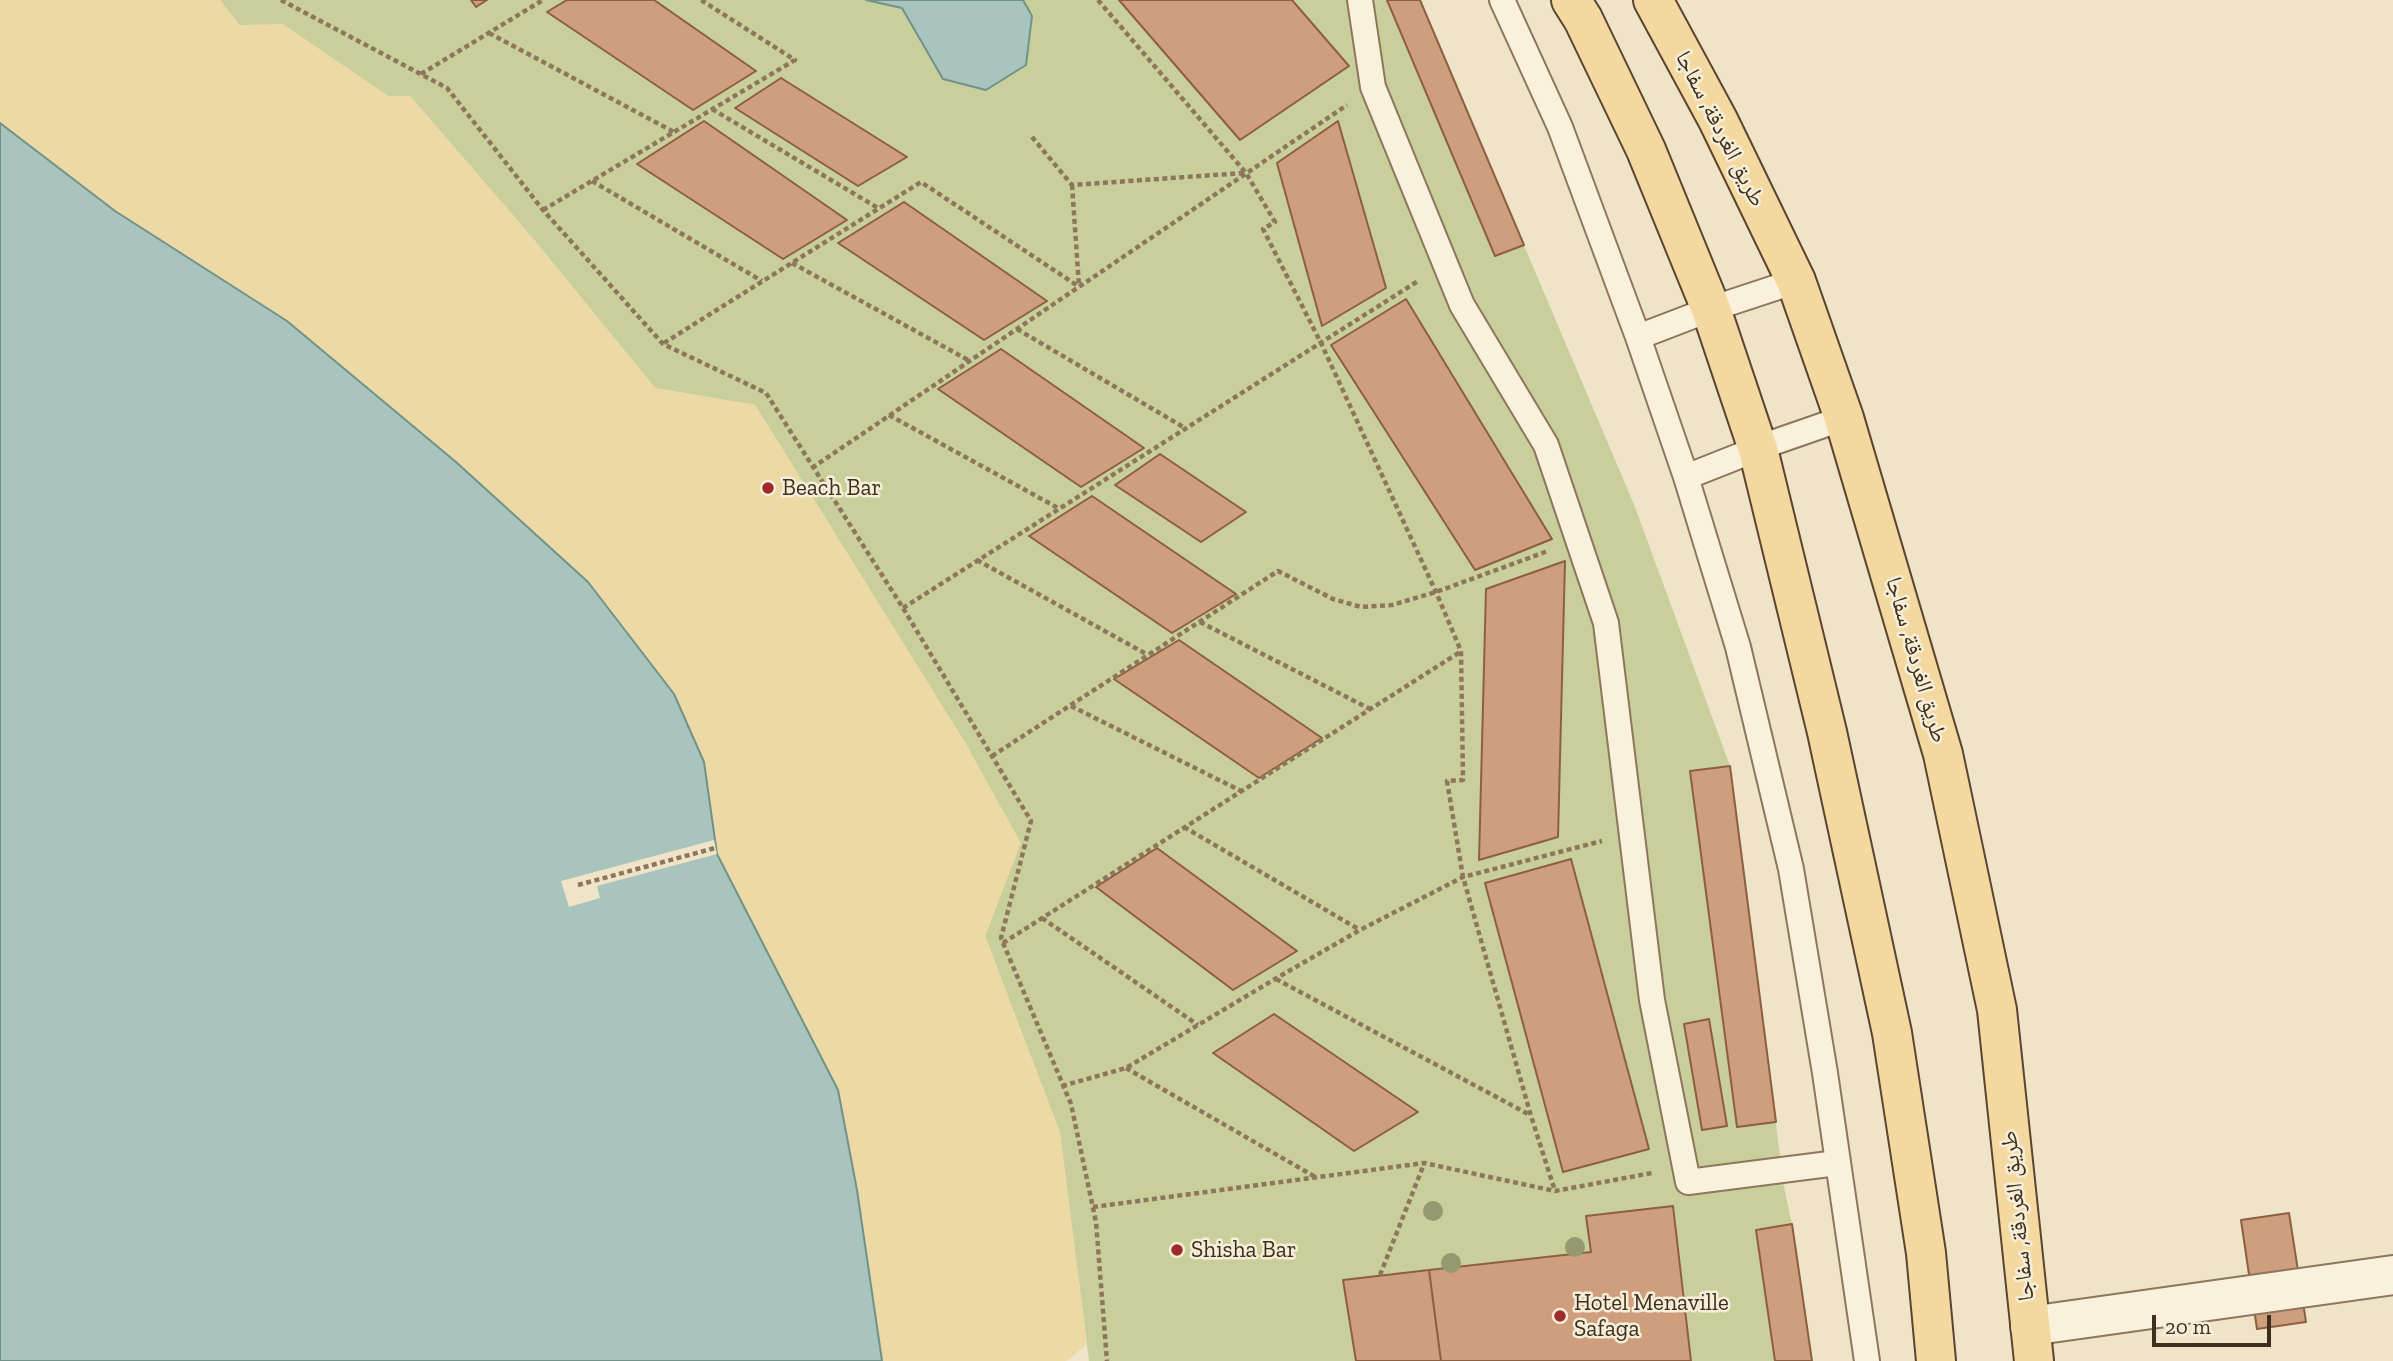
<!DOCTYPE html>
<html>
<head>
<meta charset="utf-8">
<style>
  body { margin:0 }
  #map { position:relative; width:2393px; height:1361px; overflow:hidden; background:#f0e4c8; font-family:"Zilla Slab",serif }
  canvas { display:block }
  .scale { position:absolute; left:2152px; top:1315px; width:119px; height:32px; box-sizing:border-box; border:4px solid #3d2e20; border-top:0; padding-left:9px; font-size:21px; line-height:24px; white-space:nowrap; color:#3d2e20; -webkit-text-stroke:5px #f7eed8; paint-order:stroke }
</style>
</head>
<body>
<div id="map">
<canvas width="2393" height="1361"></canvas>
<div class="scale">20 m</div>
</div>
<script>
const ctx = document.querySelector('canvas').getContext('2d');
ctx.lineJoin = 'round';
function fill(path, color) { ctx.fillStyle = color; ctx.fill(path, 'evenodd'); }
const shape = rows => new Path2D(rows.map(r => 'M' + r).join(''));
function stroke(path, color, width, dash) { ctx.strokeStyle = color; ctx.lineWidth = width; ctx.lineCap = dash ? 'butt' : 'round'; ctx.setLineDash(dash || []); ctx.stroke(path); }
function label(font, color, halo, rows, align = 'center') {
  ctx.font = font + ' "Zilla Slab","Noto Naskh Arabic",serif'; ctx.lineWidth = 5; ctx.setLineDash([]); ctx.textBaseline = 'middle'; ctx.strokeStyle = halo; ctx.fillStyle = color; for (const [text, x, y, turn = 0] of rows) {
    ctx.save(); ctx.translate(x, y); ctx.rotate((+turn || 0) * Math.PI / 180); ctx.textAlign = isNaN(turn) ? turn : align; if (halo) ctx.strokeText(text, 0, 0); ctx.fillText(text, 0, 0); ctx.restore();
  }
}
const green = shape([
  [220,0,1420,0,1635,507,1730,766,1784,1187,1792,1224,1812,1361,1089,1361,1060,1133,985,936,1020,843,964,741,755,405,655,388,535,241,410,96,388,96,283,25,239,25]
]);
const sand = shape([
  [0,0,220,0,239,25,283,24,388,96,410,96,535,241,655,388,755,405,964,741,1021,843,985,936,1060,1133,1087,1344,1066,1361,882,1361,857,1190,838,1090,717,854,714,840,456,462,287,321,115,211,0,123]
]);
const water = shape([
  [866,0,1023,0,1032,16,1026,65,986,90,943,79,902,8,866,0],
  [0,123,115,211,287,321,456,462,588,582,674,694,704,762,717,854,838,1090,857,1190,882,1361,0,1361,0,123]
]);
const pier = shape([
  [714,840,717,854,597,886,600,898,569,907,561,881]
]);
const building = shape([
  [471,0,487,0,476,7,471,0],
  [567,0,654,0,756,71,693,110,547,12,567,0],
  [1119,0,1292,0,1349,66,1240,140,1119,0],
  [1387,0,1420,0,1524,245,1495,256,1387,0],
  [781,78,907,157,858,186,735,108,781,78],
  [704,121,847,220,783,259,637,164,704,121],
  [1338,121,1386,288,1322,326,1277,163,1338,121],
  [904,202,1047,301,984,340,838,243,904,202],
  [1406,299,1552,539,1475,570,1331,345,1406,299],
  [1001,349,1144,448,1081,487,938,389,1001,349],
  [1160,454,1246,512,1201,542,1115,485,1160,454],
  [1092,496,1236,594,1172,633,1029,536,1092,496],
  [1565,561,1558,837,1479,860,1486,589,1565,561],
  [1179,640,1322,738,1259,778,1114,679,1179,640],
  [1730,766,1776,1122,1737,1127,1690,771,1730,766],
  [1157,848,1297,951,1233,990,1096,887,1157,848],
  [1571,859,1649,1149,1563,1172,1485,883,1571,859],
  [1274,1014,1418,1112,1354,1151,1213,1053,1274,1014],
  [1709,1019,1727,1126,1702,1130,1684,1024,1709,1019],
  [1673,1206,1691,1361,1441,1361,1429,1270,1591,1252,1586,1216,1673,1206],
  [2289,1213,2306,1322,2257,1329,2241,1220,2289,1213],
  [1792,1224,1812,1361,1775,1361,1756,1230,1792,1224],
  [1429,1270,1441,1361,1356,1361,1343,1280,1429,1270]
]);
const path = shape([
  [281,0,447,88,543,210,663,344,766,393,903,608,1031,821,1001,938,1071,1104,1096,1222,1107,1361],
  [1098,0,1246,173,1275,222,1263,229,1321,343,1436,592,1461,651,1463,780,1447,781,1463,877,1531,1116,1555,1191],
  [489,33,674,132],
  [421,74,543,0],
  [712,109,878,208],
  [1032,137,1072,185,1243,173],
  [592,181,762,281],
  [1072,185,1079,286],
  [543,210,795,60,701,0],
  [792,263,970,361],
  [1017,329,1185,428],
  [664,343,921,182,1078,286],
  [889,415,1058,508],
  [812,468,1347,105],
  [977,560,1148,655],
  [903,608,1418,281],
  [1200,622,1370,709],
  [1071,706,1241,791],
  [992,756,1278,571,1333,599,1361,607,1392,605,1436,592,1548,551],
  [1184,827,1360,930],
  [578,885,715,848],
  [1042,918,1198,1025],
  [1003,943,1460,652],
  [1276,979,1530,1115],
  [1126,1068,1317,1178],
  [1062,1086,1126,1068,1275,979,1360,930,1463,877,1602,841],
  [1093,1207,1424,1163,1555,1191,1652,1173],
  [1380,1275,1424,1164]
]);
const service = shape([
  [1360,0,1373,87,1462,305,1546,445,1606,623,1652,1000,1688,1182,1837,1163],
  [1502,0,1560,127,1638,337,1686,477,1738,647,1791,869,1825,1073,1867,1361],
  [1638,337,1711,309,1796,281],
  [1686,477,1772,443,1844,418]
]);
const minor = shape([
  [2030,1326,2393,1275]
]);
const primary = shape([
  [1571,0,1583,19,1646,150,1711,309,1758,449,1827,732,1892,1033,1926,1253,1936,1361],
  [1653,0,1718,120,1796,281,1844,418,1943,754,1997,1010,2034,1361]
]);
const trees = [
  [1433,1211],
  [1575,1247],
  [1451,1263]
];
const markers = [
  [768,488,7,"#9e2a2b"],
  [1177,1250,7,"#9e2a2b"],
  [1560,1316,7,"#9e2a2b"]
];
const streetNames = [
  ["طريق الغردقة, سفاجا",1720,129,63],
  ["طريق الغردقة, سفاجا",1916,660,74],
  ["طريق الغردقة, سفاجا",2018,1216,-96]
];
const poiNames = [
  ["Beach Bar",782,488],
  ["Shisha Bar",1191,1250],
  ["Hotel Menaville",1574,1303],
  ["Safaga",1574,1329]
];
fill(green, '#c9cf9b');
fill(sand, '#ecd9a5');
fill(water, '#a9c4bc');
stroke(water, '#6f938a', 2);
fill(pier, '#f0e4c8');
fill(building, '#cf9f7d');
stroke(building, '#8d5f41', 2);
stroke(service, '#8d765c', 28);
stroke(minor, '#8d765c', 42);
stroke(primary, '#5b4430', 42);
stroke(path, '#8d765c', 4.5, [5, 3.5]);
stroke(service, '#faf1dc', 24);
stroke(minor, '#faf1dc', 38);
stroke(primary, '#f3d9a0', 38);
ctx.fillStyle = '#96986f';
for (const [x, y] of trees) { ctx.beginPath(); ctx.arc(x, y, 10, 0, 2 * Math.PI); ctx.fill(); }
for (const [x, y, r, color] of markers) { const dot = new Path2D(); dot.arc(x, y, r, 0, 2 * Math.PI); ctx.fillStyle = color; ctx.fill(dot); stroke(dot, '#f7eed8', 2.5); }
label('23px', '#3d2e20', '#f7eed8', streetNames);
label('23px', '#3d2e20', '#f7eed8', poiNames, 'left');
</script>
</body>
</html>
